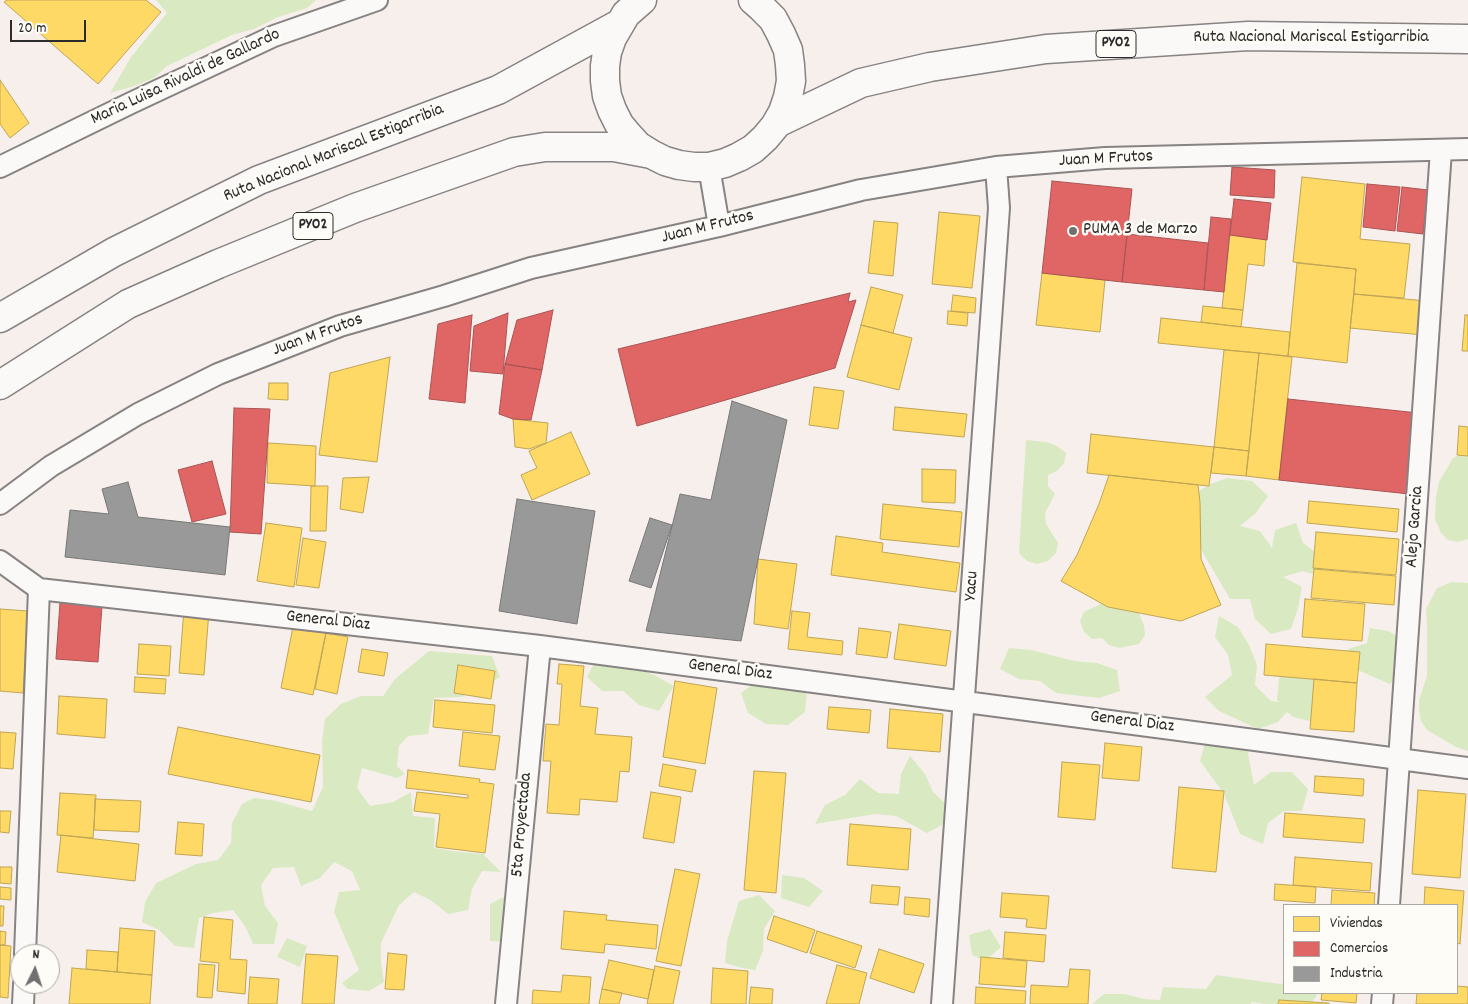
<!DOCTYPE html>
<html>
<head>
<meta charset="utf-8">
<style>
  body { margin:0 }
  #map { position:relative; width:1468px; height:1004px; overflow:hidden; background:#f7efec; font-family:Dekko,sans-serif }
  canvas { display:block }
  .legend { position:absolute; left:1283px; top:904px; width:175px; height:90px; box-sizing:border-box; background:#fdfcf7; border:1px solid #a9a8a5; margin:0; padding:6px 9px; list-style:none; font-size:15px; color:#2b2b2b }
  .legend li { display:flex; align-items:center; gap:10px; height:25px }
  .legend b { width:25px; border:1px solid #a9a8a5 }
  .north { position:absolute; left:10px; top:944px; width:50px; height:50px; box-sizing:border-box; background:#fdfcf7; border:1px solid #a9a8a5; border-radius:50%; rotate:4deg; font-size:14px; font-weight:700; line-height:20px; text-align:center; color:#2b2b2b }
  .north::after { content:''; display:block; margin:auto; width:18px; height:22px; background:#72706f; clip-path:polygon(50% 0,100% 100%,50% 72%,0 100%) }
  .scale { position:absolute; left:10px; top:20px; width:76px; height:22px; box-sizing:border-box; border:2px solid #2b2b2b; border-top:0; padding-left:6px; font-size:15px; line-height:18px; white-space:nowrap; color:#2b2b2b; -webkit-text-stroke:4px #fdfcf7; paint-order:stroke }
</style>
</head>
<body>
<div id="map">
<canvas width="1468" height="1004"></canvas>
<ul class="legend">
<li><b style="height:14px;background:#ffd966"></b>Viviendas</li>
<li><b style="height:14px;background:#e06666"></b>Comercios</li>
<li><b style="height:14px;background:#999"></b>Industria</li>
</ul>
<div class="north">N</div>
<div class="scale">20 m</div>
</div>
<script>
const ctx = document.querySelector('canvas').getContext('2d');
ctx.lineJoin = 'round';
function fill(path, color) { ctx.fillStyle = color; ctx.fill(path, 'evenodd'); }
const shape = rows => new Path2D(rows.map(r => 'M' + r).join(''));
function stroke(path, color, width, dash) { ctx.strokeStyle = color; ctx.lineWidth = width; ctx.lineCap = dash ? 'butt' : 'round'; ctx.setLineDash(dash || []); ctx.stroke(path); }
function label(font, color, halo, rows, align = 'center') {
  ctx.font = font + ' Dekko,sans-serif'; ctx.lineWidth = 5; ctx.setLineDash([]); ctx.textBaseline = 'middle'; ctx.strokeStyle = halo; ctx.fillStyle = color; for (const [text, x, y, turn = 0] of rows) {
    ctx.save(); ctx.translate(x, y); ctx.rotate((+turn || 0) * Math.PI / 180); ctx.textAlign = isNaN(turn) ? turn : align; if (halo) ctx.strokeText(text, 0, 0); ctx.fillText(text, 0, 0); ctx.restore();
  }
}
const green = shape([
  [156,0,316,0,307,8,278,17,254,29,232,35,167,66,154,78,134,86,110,93,131,57,167,13],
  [1026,440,1046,442,1057,446,1066,453,1064,463,1057,471,1048,475,1048,486,1055,494,1045,513,1046,524,1058,543,1056,553,1048,561,1037,564,1027,561,1019,553],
  [1468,451,1468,539,1458,542,1448,540,1441,533,1435,519,1436,497,1439,482,1453,458],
  [1227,478,1252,481,1268,496,1256,513,1240,526,1260,531,1272,548,1275,530,1296,523,1303,543,1322,557,1322,577,1303,571,1283,577,1302,587,1298,608,1291,629,1271,634,1255,619,1250,599,1230,599,1182,517,1191,497,1208,485],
  [1452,582,1468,583,1468,751,1456,747,1427,730,1421,721,1419,711,1419,700,1427,676,1427,625,1426,609,1437,588],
  [1113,598,1134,602,1144,625,1145,635,1139,644,1119,648,1109,645,1102,638,1092,639,1084,632,1080,621,1084,612],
  [1219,616,1238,627,1249,645,1257,665,1255,685,1271,701,1279,702,1277,700,1279,679,1288,661,1324,668,1314,722,1293,717,1287,712,1278,722,1258,729,1219,711,1205,697,1232,675,1228,655,1215,637],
  [1370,628,1388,631,1404,640,1400,673,1390,684,1355,669,1348,649,1367,643],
  [1009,648,1031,650,1074,661,1097,663,1117,670,1120,691,1099,698,1056,693,1040,681,1019,679,1000,669],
  [429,651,492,656,500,677,481,688,462,697,434,698,428,734,408,736,399,746,397,766,405,774,397,778,362,768,357,788,370,806,393,802,411,792,413,816,435,818,434,848,459,852,483,854,501,872,482,871,472,889,468,910,448,914,432,901,414,892,399,905,381,943,381,963,384,982,369,991,348,989,342,983,359,970,334,912,339,892,360,890,352,871,334,862,320,878,301,886,294,867,273,868,261,885,265,906,278,923,274,944,253,944,245,926,233,910,213,913,199,918,194,948,175,946,159,930,142,922,145,902,156,883,196,864,218,860,231,843,232,823,242,804,254,798,276,801,312,811,323,787,322,741,325,719,341,704,361,696,383,696,395,679],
  [597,658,622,662,654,675,674,686,659,711,639,705,623,691,602,691,587,677],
  [771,671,791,676,807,691,805,712,788,725,766,724,748,713,741,693],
  [1206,740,1246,743,1254,785,1271,772,1292,772,1308,789,1302,811,1284,811,1268,823,1263,844,1240,834,1224,794,1200,761],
  [910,756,925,774,933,792,949,807,942,825,927,833,896,816,875,814,815,824,825,805,845,795,860,779,878,793,899,794,901,774],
  [782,875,804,878,823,891,809,907,781,898],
  [508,895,528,905,525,925,511,942,490,941,490,904],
  [759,895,775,911,764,929,763,951,755,970,742,968,725,963,727,941,739,901],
  [990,929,1001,947,985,961,972,955,969,935],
  [287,938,307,946,300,967,277,957],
  [1216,975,1280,984,1284,983,1284,993,1318,993,1311,1004,1264,1004,1252,1002,1251,1004,1092,1004,1104,994,1125,994,1143,999,1160,1000,1163,987,1206,989]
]);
const homes = shape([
  [7,0,146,0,161,12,98,84,4,2,7,0],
  [0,80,29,123,10,138,0,124,0,80],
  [1302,177,1365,184,1360,239,1410,244,1404,298,1354,294,1356,269,1293,262,1302,177],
  [939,212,980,216,972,288,932,284,939,212],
  [874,221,898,223,893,276,868,273,874,221],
  [1230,235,1266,239,1264,266,1248,264,1243,310,1222,308,1230,235],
  [1297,263,1356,269,1347,363,1288,356,1297,263],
  [1042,273,1105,280,1100,332,1036,325,1042,273],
  [871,287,903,295,893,333,861,325,871,287],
  [1354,294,1426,301,1423,335,1350,328,1354,294],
  [953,295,976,298,975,313,951,311,953,295],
  [1203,306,1243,310,1241,327,1201,322,1203,306],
  [948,311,968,313,967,326,947,324,948,311],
  [1465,315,1468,315,1468,351,1462,351,1465,315],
  [1161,318,1290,332,1288,356,1158,343,1161,318],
  [861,325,912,338,899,390,847,377,861,325],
  [1224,350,1259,353,1249,451,1214,447,1224,350],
  [1259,353,1292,357,1279,480,1246,476,1259,353],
  [390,357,377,462,319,455,330,373,390,357],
  [269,383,288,383,288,400,268,399,269,383],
  [814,387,844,391,838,429,809,425,814,387],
  [895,407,967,414,964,437,893,430,895,407],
  [513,419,548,423,546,443,529,449,515,447,513,419],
  [1459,426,1468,427,1468,456,1457,455,1459,426],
  [571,432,590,474,532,500,521,475,537,468,529,451,571,432],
  [1091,434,1214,447,1209,486,1087,473,1091,434],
  [268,443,316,446,315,486,267,483,268,443],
  [1214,447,1249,451,1246,476,1211,473,1214,447],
  [922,469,956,470,955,503,922,502,922,469],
  [1109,475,1198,485,1200,502,1201,559,1221,605,1181,621,1108,607,1061,581,1077,555,1099,504,1109,475],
  [369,477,363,513,340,509,343,478,369,477],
  [311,486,328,486,326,531,310,531,311,486],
  [1309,501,1399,509,1397,532,1307,523,1309,501],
  [883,504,962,512,959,547,880,539,883,504],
  [266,523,302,528,294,587,257,581,266,523],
  [1316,532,1399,539,1396,575,1313,568,1316,532],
  [836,536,883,543,882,552,960,563,956,592,831,575,836,536],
  [303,538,326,542,319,588,296,585,303,538],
  [758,559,797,564,788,629,754,624,758,559],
  [1314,569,1396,576,1394,605,1311,598,1314,569],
  [1305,599,1365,604,1362,641,1302,637,1305,599],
  [0,609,28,611,23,693,0,691,0,609],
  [184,609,209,611,204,675,179,673,184,609],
  [792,611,810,613,807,637,843,641,842,655,788,649,792,611],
  [899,624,951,631,946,666,894,659,899,624],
  [293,627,326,633,313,695,281,688,293,627],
  [859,628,891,632,887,658,856,654,859,628],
  [326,633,348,637,337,694,315,689,326,633],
  [139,644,171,646,169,676,137,674,139,644],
  [1266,644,1360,652,1357,683,1264,675,1266,644],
  [362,649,388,653,384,676,358,672,362,649],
  [559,664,584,666,580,706,598,708,595,734,632,737,629,772,620,771,617,802,580,799,579,815,547,813,551,761,543,761,546,724,559,725,562,684,557,684,559,664],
  [458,665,495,671,491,699,454,693,458,665],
  [135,677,166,679,165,694,134,692,135,677],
  [1314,679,1357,683,1354,732,1310,729,1314,679],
  [675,681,717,688,705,764,663,757,675,681],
  [59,696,107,699,105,738,57,734,59,696],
  [435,700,495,705,492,733,433,727,435,700],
  [829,707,871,710,869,733,827,729,829,707],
  [890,709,943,714,940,752,887,748,890,709],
  [178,727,320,755,311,802,168,774,178,727],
  [0,732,16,733,13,769,0,768,0,732],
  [463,732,500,736,495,770,459,766,463,732],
  [1105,743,1142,747,1139,781,1102,778,1105,743],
  [1062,762,1100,765,1095,820,1058,817,1062,762],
  [663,764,696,770,692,792,659,786,663,764],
  [408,770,480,779,479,782,494,784,485,853,436,847,440,814,414,811,417,792,468,798,468,795,406,788,408,770],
  [754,771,786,773,776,893,744,890,754,771],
  [1315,776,1364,779,1363,796,1314,792,1315,776],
  [1179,787,1224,791,1216,872,1172,868,1179,787],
  [1418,790,1466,794,1460,878,1412,874,1418,790],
  [651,792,681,797,674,843,643,838,651,792],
  [60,793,96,795,93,838,57,835,60,793],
  [95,799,141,801,139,832,94,830,95,799],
  [0,811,11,811,9,833,0,832,0,811],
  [1285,813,1365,819,1363,843,1283,837,1285,813],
  [178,822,204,824,202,856,175,854,178,822],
  [850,824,911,829,908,870,847,865,850,824],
  [61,835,139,844,135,881,57,872,61,835],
  [1295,857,1372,863,1370,891,1293,885,1295,857],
  [0,867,12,867,11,884,0,883,0,867],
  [675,869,700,874,681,966,656,961,675,869],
  [1275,884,1316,887,1315,903,1274,900,1275,884],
  [872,885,900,887,898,905,870,903,872,885],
  [0,887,11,888,11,900,0,899,0,887],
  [1425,887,1464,891,1460,944,1457,943,1457,905,1424,905,1425,887],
  [1332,890,1375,893,1374,905,1331,905,1332,890],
  [1002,893,1049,896,1046,929,1026,927,1027,919,1000,917,1002,893],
  [905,897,930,899,929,917,904,914,905,897],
  [0,906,4,906,3,926,0,926,0,906],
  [564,911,607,915,606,920,658,925,656,949,605,944,604,953,561,949,564,911],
  [774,916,815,930,807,953,767,939,774,916],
  [204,917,233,920,230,959,247,960,245,994,217,991,219,963,200,961,204,917],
  [120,928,155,931,152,975,117,972,120,928],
  [0,931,6,932,5,945,0,945,0,931],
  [817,931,862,946,855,968,810,953,817,931],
  [1005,932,1046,935,1044,962,1003,958,1005,932],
  [0,945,11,946,8,998,0,997,0,945],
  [879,949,924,964,914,993,870,978,879,949],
  [87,950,118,952,117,972,86,969,87,950],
  [388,953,407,955,404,990,385,989,388,953],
  [306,954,338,956,334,1004,302,1004,306,954],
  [981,957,1027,961,1025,987,979,984,981,957],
  [609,960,654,970,648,999,602,989,609,960],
  [199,964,215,965,212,998,197,997,199,964],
  [837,965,867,973,859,1004,826,1004,837,965],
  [655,966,680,971,673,1004,647,1004,655,966],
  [72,968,152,975,150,1004,69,1004,72,968],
  [713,968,748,971,746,1004,711,1004,713,968],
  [1070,969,1090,970,1088,1004,1030,1004,1031,985,1068,987,1070,969],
  [563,975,591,977,589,1004,532,1004,533,990,561,992,563,975],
  [250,977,279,979,277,1004,248,1004,250,977],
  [1457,986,1468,987,1468,1004,1416,1004,1417,993,1457,993,1457,986],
  [751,987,773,989,772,1004,749,1004,751,987],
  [976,987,1026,991,1025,1004,975,1004,976,987],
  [602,989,622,993,619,1004,599,1004,602,989],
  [1322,993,1357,993,1356,1003,1321,1000,1322,993],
  [1279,1000,1329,1003,1329,1004,1278,1004,1279,1000]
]);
const shops = shape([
  [1232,167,1275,170,1274,198,1230,195,1232,167],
  [1052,181,1132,189,1122,282,1042,273,1052,181],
  [1367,184,1400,187,1395,231,1363,227,1367,184],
  [1402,187,1428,190,1423,234,1397,231,1402,187],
  [1234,199,1271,203,1267,240,1230,235,1234,199],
  [1211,217,1231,219,1224,292,1204,290,1211,217],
  [1127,234,1208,243,1204,290,1122,282,1127,234],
  [850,293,848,302,856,300,835,368,637,426,618,349,850,293],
  [553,310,542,370,505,364,517,320,553,310],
  [508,313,503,374,470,371,474,326,508,313],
  [472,315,465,403,429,399,438,324,472,315],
  [505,364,542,370,531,420,513,419,499,414,505,364],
  [1288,399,1418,413,1409,494,1279,480,1288,399],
  [234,408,270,409,261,534,230,532,234,408],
  [212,461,226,514,192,522,178,470,212,461],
  [60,603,102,606,98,662,56,659,60,603]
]);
const industry = shape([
  [732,401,787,420,741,641,646,631,680,494,711,500,732,401],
  [128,482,138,517,230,527,225,575,65,557,70,510,109,514,102,489,128,482],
  [517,499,595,511,577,624,499,611,517,499],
  [650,518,672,525,651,588,629,581,650,518]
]);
const street = shape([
  [0,167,131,103,274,36,377,0],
  [709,167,719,226],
  [0,504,51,466,138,414,218,374,340,326,444,296,531,268,719,226,861,190,996,167,1105,158,1468,149],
  [0,561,39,589,540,646,1468,768],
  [1389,905,1441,150],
  [25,954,39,589],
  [23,1004,24,984],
  [506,1004,540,646],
  [942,1004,999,208,996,167],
  [1382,1004,1383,993]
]);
const highway = shape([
  [642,0,626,14,612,38,607,52,605,66,605,81,607,96,612,110,619,124,628,135,638,146,651,154,665,161,679,165,694,167,709,167,725,163,739,157,753,149,765,138,775,126,783,112,788,97,791,81,790,65,788,50,781,34,773,19,761,7,753,0],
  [777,123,861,83,930,67,1046,49,1248,36,1468,39],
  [0,318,114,252,259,180,498,90,619,24],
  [0,385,128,304,218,264,355,208,514,152,545,147,614,147,651,154]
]);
const markers = [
  [1073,231,5,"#72706f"]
];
const shields = [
  [1116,44,40],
  [313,226,40]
];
const shieldNames = [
  ["PY02",1116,44],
  ["PY02",313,226]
];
const streetNames = [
  ["Ruta Nacional Mariscal Estigarribia",1311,39],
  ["Maria Luisa Rivaldi de Gallardo",186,78,-25],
  ["Ruta Nacional Mariscal Estigarribia",334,154,-22],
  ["Juan M Frutos",1106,160,-3],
  ["Juan M Frutos",708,228,-14],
  ["Juan M Frutos",318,336,-20],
  ["Alejo Garcia",1416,527,-86],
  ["Yacu",973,586,-86],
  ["General Diaz",328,622,6],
  ["General Diaz",730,671,7],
  ["General Diaz",1132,723,7],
  ["5ta Proyectada",523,825,-85]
];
const poiNames = [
  ["PUMA 3 de Marzo",1083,231]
];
fill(green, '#d9eac3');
fill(homes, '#ffd966');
stroke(homes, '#bfa554', 1);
fill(shops, '#e06666');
stroke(shops, '#aa5454', 1);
fill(industry, '#999');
stroke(industry, '#787878', 1);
stroke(street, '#878382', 24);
stroke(highway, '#878382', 31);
stroke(street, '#faf9f7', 20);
stroke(highway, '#faf9f7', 28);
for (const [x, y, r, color] of markers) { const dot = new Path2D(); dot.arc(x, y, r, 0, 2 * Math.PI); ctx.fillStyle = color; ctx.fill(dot); stroke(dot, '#fdfcf7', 2); }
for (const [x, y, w] of shields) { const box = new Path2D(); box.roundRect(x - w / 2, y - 13.5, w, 27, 4); ctx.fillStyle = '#fdfcf7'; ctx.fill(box); stroke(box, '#2b2b2b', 1); }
label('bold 16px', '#2b2b2b', null, shieldNames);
label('18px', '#2b2b2b', '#fdfcf7', streetNames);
label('18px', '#2b2b2b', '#fdfcf7', poiNames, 'left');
</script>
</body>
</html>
